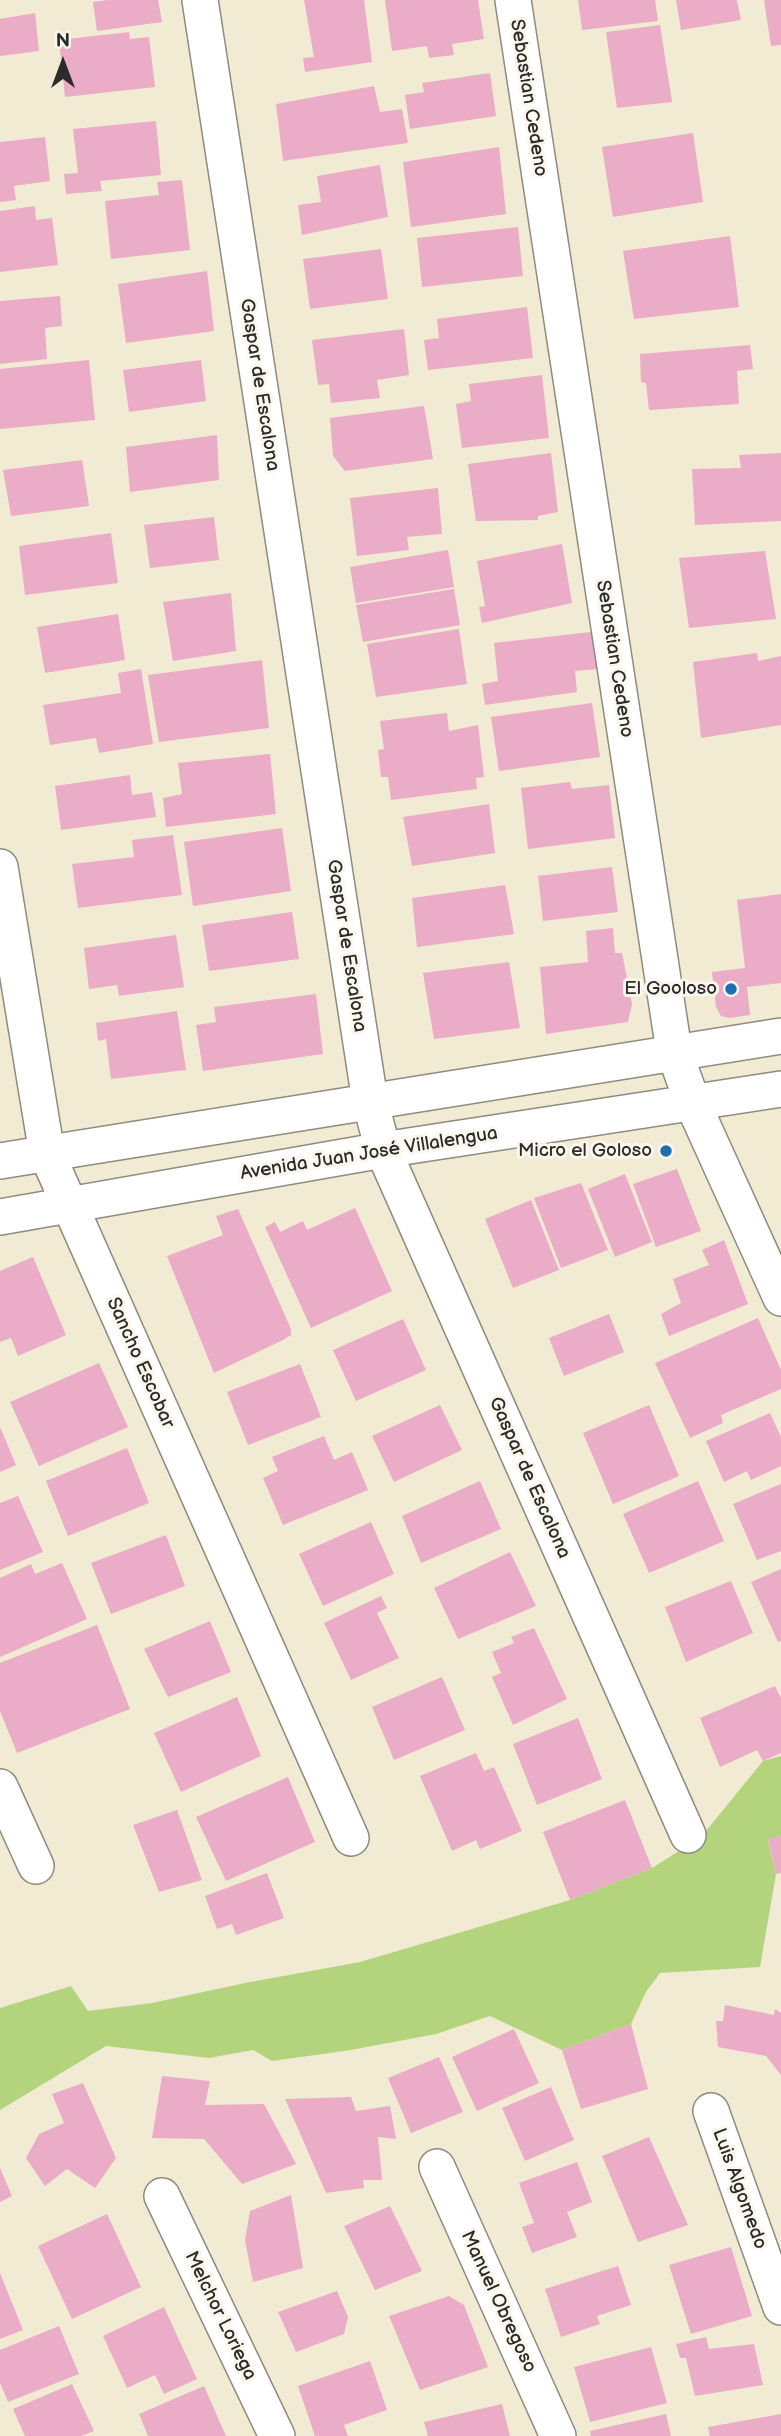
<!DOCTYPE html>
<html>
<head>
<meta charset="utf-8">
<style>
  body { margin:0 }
  #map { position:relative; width:781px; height:2436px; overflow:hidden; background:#f2ebd3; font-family:"Balsamiq Sans",sans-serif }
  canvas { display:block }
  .north { position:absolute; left:28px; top:28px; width:70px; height:70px; -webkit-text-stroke:5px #fbf7ec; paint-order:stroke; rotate:0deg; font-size:19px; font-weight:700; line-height:28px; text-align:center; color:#2b2b2b }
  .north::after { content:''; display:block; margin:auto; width:24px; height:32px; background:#2b2b2b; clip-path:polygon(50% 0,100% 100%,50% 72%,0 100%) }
</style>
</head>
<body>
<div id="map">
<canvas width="781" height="2436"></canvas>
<div class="north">N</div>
</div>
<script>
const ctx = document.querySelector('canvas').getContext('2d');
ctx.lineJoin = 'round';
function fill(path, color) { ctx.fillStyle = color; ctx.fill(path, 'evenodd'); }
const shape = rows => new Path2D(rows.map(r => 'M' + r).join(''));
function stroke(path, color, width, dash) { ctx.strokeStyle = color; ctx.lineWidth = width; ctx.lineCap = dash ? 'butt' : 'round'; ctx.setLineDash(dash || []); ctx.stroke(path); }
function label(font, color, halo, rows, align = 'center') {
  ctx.font = font + ' "Balsamiq Sans",sans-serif'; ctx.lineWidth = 6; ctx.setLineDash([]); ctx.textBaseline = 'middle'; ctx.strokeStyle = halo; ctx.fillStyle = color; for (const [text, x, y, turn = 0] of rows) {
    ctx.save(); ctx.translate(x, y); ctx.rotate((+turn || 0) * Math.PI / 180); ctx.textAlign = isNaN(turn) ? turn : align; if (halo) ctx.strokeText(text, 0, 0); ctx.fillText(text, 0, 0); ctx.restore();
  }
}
const green = shape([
  [781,1756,781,1836,768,1839,776,1874,760,1967,660,1973,646,1992,631,2024,562,2050,490,2016,436,2034,351,2050,272,2061,253,2050,209,2058,106,2046,0,2110,0,2008,71,1986,88,2011,152,2003,245,1983,360,1962,570,1900,652,1868,701,1837,763,1761]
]);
const building = shape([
  [107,0,158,0,162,22,97,31,93,2],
  [304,0,364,0,372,62,305,72,303,58,314,57],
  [385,0,478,0,484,39,452,44,454,55,429,58,427,46,392,51],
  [578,0,655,0,658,21,582,30],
  [676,0,737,0,741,20,681,30],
  [764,0,781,0,781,45,771,46],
  [35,13,39,51,0,56,0,19],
  [660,25,672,102,617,108,606,32],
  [129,32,130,39,149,37,155,87,65,97,59,40],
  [490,73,496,116,410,129,405,95,424,92,422,83],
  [374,86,380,112,402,109,408,143,283,161,276,104],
  [156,121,161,175,100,181,102,191,66,194,64,174,78,173,73,129],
  [693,133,703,202,613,217,602,147],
  [45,137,50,181,14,186,16,200,0,202,0,142],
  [499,147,506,214,411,227,403,162],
  [380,165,388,217,302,235,298,205,321,202,317,176],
  [182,180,190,250,111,259,105,201,159,195,157,182],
  [35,206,36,220,52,218,58,265,0,272,0,211],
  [518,227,523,276,422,287,417,238],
  [730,236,739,307,634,319,623,251],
  [381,249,388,299,310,309,303,259],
  [207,271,214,331,126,343,118,284],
  [60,296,62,326,45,328,47,359,0,364,0,301],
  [527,307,533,358,428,370,424,340,439,338,437,319],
  [404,329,409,375,377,380,380,398,331,403,329,384,318,385,312,340],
  [750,345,753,369,737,371,739,404,649,410,646,383,641,382,640,354],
  [89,360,95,420,0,429,0,369],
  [201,360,206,401,129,412,123,370],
  [542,375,549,438,462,448,456,404,471,401,469,384],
  [424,406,433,459,345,471,333,456,330,418],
  [217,435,219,480,130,492,126,447],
  [551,453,558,512,538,516,538,520,476,521,468,464],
  [781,453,781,521,695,525,692,469,741,468,739,455],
  [82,460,89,506,11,516,3,470],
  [438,488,442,534,407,537,409,550,357,556,350,498],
  [214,517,219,560,150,568,144,525],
  [111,533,118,583,25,595,19,546],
  [562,544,572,603,482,623,479,607,485,606,477,561],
  [448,550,454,587,356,603,350,567],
  [765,551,776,619,689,628,679,558],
  [454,589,460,625,363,642,356,605],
  [231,593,236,651,173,661,163,602],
  [118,614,125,660,45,673,37,627],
  [459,629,467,684,376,697,367,644],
  [591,632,597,669,575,671,577,692,485,705,482,684,498,681,494,643],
  [757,653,758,661,781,656,781,725,701,738,693,662],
  [262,660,269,728,159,742,148,675],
  [141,669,153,744,99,753,96,738,50,745,43,705,121,693,118,673],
  [592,703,600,757,499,771,491,717],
  [447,713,449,731,478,725,484,777,476,778,477,789,391,800,388,777,381,777,378,750,384,749,380,721],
  [270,754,276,814,166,827,163,798,182,794,178,763],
  [130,775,132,795,152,792,156,817,61,830,55,786],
  [570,782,572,789,609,785,615,838,528,849,521,788],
  [489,804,495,853,412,866,403,817],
  [282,828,291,891,193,906,184,842],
  [173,835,182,895,78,908,72,864,134,857,132,840],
  [612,867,618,912,543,921,538,876],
  [505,885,514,934,417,947,412,898],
  [781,894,781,983,747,987,750,1015,729,1018,721,1016,716,1007,712,972,745,968,737,900],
  [292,912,299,959,209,971,202,925],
  [613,928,615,953,622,953,632,1004,628,1022,546,1034,540,967,588,962,586,931],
  [176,935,184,987,119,996,117,985,89,989,84,948],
  [509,962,520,1028,434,1039,423,973],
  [316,994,323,1054,203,1071,196,1025,216,1022,214,1007],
  [177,1011,186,1070,111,1079,106,1039,98,1041,96,1023],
  [677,1169,701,1231,656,1247,633,1184],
  [625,1174,652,1242,615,1257,588,1189],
  [581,1183,608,1250,561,1268,534,1198],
  [531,1200,559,1270,513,1288,485,1219],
  [355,1208,392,1291,311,1328,265,1227,275,1222,280,1232,303,1221,307,1230],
  [238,1209,291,1329,291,1335,283,1340,214,1373,167,1256,223,1235,216,1216],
  [724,1240,748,1304,669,1336,661,1314,681,1303,673,1279,709,1265,702,1250],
  [33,1257,66,1335,18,1356,11,1338,0,1342,0,1271],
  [609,1314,624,1352,564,1376,549,1338],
  [758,1318,781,1370,781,1389,721,1415,723,1423,690,1438,655,1363],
  [403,1319,426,1370,356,1401,333,1350],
  [99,1363,128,1427,39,1466,10,1402],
  [300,1364,321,1417,248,1445,227,1392],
  [440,1405,462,1450,394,1482,372,1436],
  [649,1405,679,1476,613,1504,583,1433],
  [770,1413,781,1437,781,1466,751,1480,747,1471,724,1482,706,1441],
  [0,1427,16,1465,0,1472],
  [324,1436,334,1460,352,1452,368,1490,283,1525,263,1478,278,1471,272,1457],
  [127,1448,149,1503,68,1536,46,1481],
  [480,1481,501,1529,421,1563,402,1516],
  [698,1481,724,1541,649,1573,623,1514],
  [781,1484,781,1551,757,1560,733,1504],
  [18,1496,43,1552,0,1570,0,1503],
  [371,1522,394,1574,323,1606,299,1554],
  [166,1535,185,1586,111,1614,91,1563],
  [510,1552,536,1606,458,1639,434,1588],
  [62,1563,87,1619,0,1657,0,1578,31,1564,35,1574],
  [781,1569,781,1641,778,1642,751,1582],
  [731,1581,753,1633,686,1662,665,1607],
  [381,1596,387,1608,377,1613,399,1658,351,1680,324,1623],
  [210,1621,231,1672,168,1697,144,1649],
  [97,1625,130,1709,17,1753,0,1711,0,1663],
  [534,1628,567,1699,513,1725,492,1677,501,1673,492,1652,514,1643,511,1637],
  [442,1677,465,1730,394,1760,372,1707],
  [775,1686,781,1698,781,1753,763,1761,757,1750,720,1767,700,1718],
  [237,1697,261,1756,181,1792,154,1733],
  [578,1718,602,1779,537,1805,513,1744],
  [476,1753,484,1771,494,1767,522,1831,480,1849,476,1840,452,1851,420,1776],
  [288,1777,315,1842,226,1881,196,1817],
  [625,1800,652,1868,570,1900,543,1832],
  [177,1810,202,1880,159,1892,133,1825],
  [781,1836,781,1873,776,1874,768,1838],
  [267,1873,284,1918,236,1935,232,1924,217,1929,205,1896],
  [725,2005,774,2015,775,2009,781,2013,781,2075,766,2056,718,2047,716,2021,723,2021],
  [631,2024,648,2089,581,2109,562,2050],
  [514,2029,539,2083,477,2111,452,2057],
  [439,2057,463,2112,411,2133,388,2078],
  [162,2076,210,2081,205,2105,264,2104,296,2164,242,2184,204,2139,152,2138],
  [83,2083,116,2158,95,2188,67,2169,45,2186,26,2158,39,2134,64,2123,52,2094],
  [551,2087,574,2140,525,2161,502,2108],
  [351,2097,356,2111,390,2106,396,2139,378,2137,382,2180,363,2180,364,2188,326,2193,285,2099],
  [649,2137,688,2225,638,2242,602,2156],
  [577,2162,592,2202,567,2212,577,2237,532,2253,522,2227,534,2223,519,2183],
  [0,2168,12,2196,0,2202],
  [291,2195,303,2268,253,2282,245,2240,250,2211],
  [390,2206,422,2271,375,2290,344,2226],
  [107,2214,141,2287,72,2319,38,2246],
  [731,2247,752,2316,691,2334,669,2265],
  [618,2266,631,2305,597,2316,600,2324,561,2337,545,2289],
  [0,2273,23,2330,0,2339],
  [337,2291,348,2317,344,2334,296,2352,278,2312],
  [449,2296,464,2305,488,2367,420,2390,389,2316],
  [164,2307,197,2379,164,2394,155,2375,127,2388,103,2336],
  [59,2326,79,2374,8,2402,0,2383,0,2350],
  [706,2337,709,2349,754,2344,763,2385,695,2396,686,2358,680,2358,676,2344],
  [651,2347,667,2403,590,2422,574,2367],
  [370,2361,387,2410,344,2425,348,2436,315,2436,298,2386],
  [72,2384,94,2431,81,2436,25,2436,13,2409],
  [204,2386,226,2436,148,2436,139,2414],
  [502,2404,510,2436,428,2436,424,2422],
  [666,2414,671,2436,591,2436,590,2431],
  [781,2414,781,2436,710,2436,708,2427]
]);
const street = shape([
  [200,0,370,1101,383,1150,688,1835],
  [513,0,674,1051,693,1104,781,1298],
  [0,867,47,1154,351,1838],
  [0,1161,781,1036],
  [0,1217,383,1150,781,1089],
  [0,1787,36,1866],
  [711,2111,781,2307],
  [437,2167,558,2436],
  [162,2196,277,2436]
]);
const markers = [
  [731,989,7,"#1f6fb2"],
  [666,1151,7,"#1f6fb2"]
];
const streetNames = [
  ["Sebastian Cedeno",528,98,81],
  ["Gaspar de Escalona",259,385,81],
  ["Sebastian Cedeno",614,659,81],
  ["Gaspar de Escalona",346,946,81],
  ["Avenida Juan José Villalengua",369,1154,-9],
  ["Sancho Escobar",140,1363,66],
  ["Gaspar de Escalona",529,1478,66],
  ["Luis Algomedo",739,2189,70],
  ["Manuel Obregoso",498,2302,65],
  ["Melchor Loriega",220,2316,64]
];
const poiNames = [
  ["El Gooloso",717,989],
  ["Micro el Goloso",652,1151]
];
fill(green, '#b3d47d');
fill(building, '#eaacc7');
stroke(street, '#8e8b7f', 38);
stroke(street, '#fff', 35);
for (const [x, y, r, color] of markers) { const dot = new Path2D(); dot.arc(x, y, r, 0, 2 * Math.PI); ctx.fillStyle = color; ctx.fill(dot); stroke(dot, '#fbf7ec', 2.5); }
label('19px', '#2b2b2b', '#fbf7ec', streetNames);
label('19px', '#2b2b2b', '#fbf7ec', poiNames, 'right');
</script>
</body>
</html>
